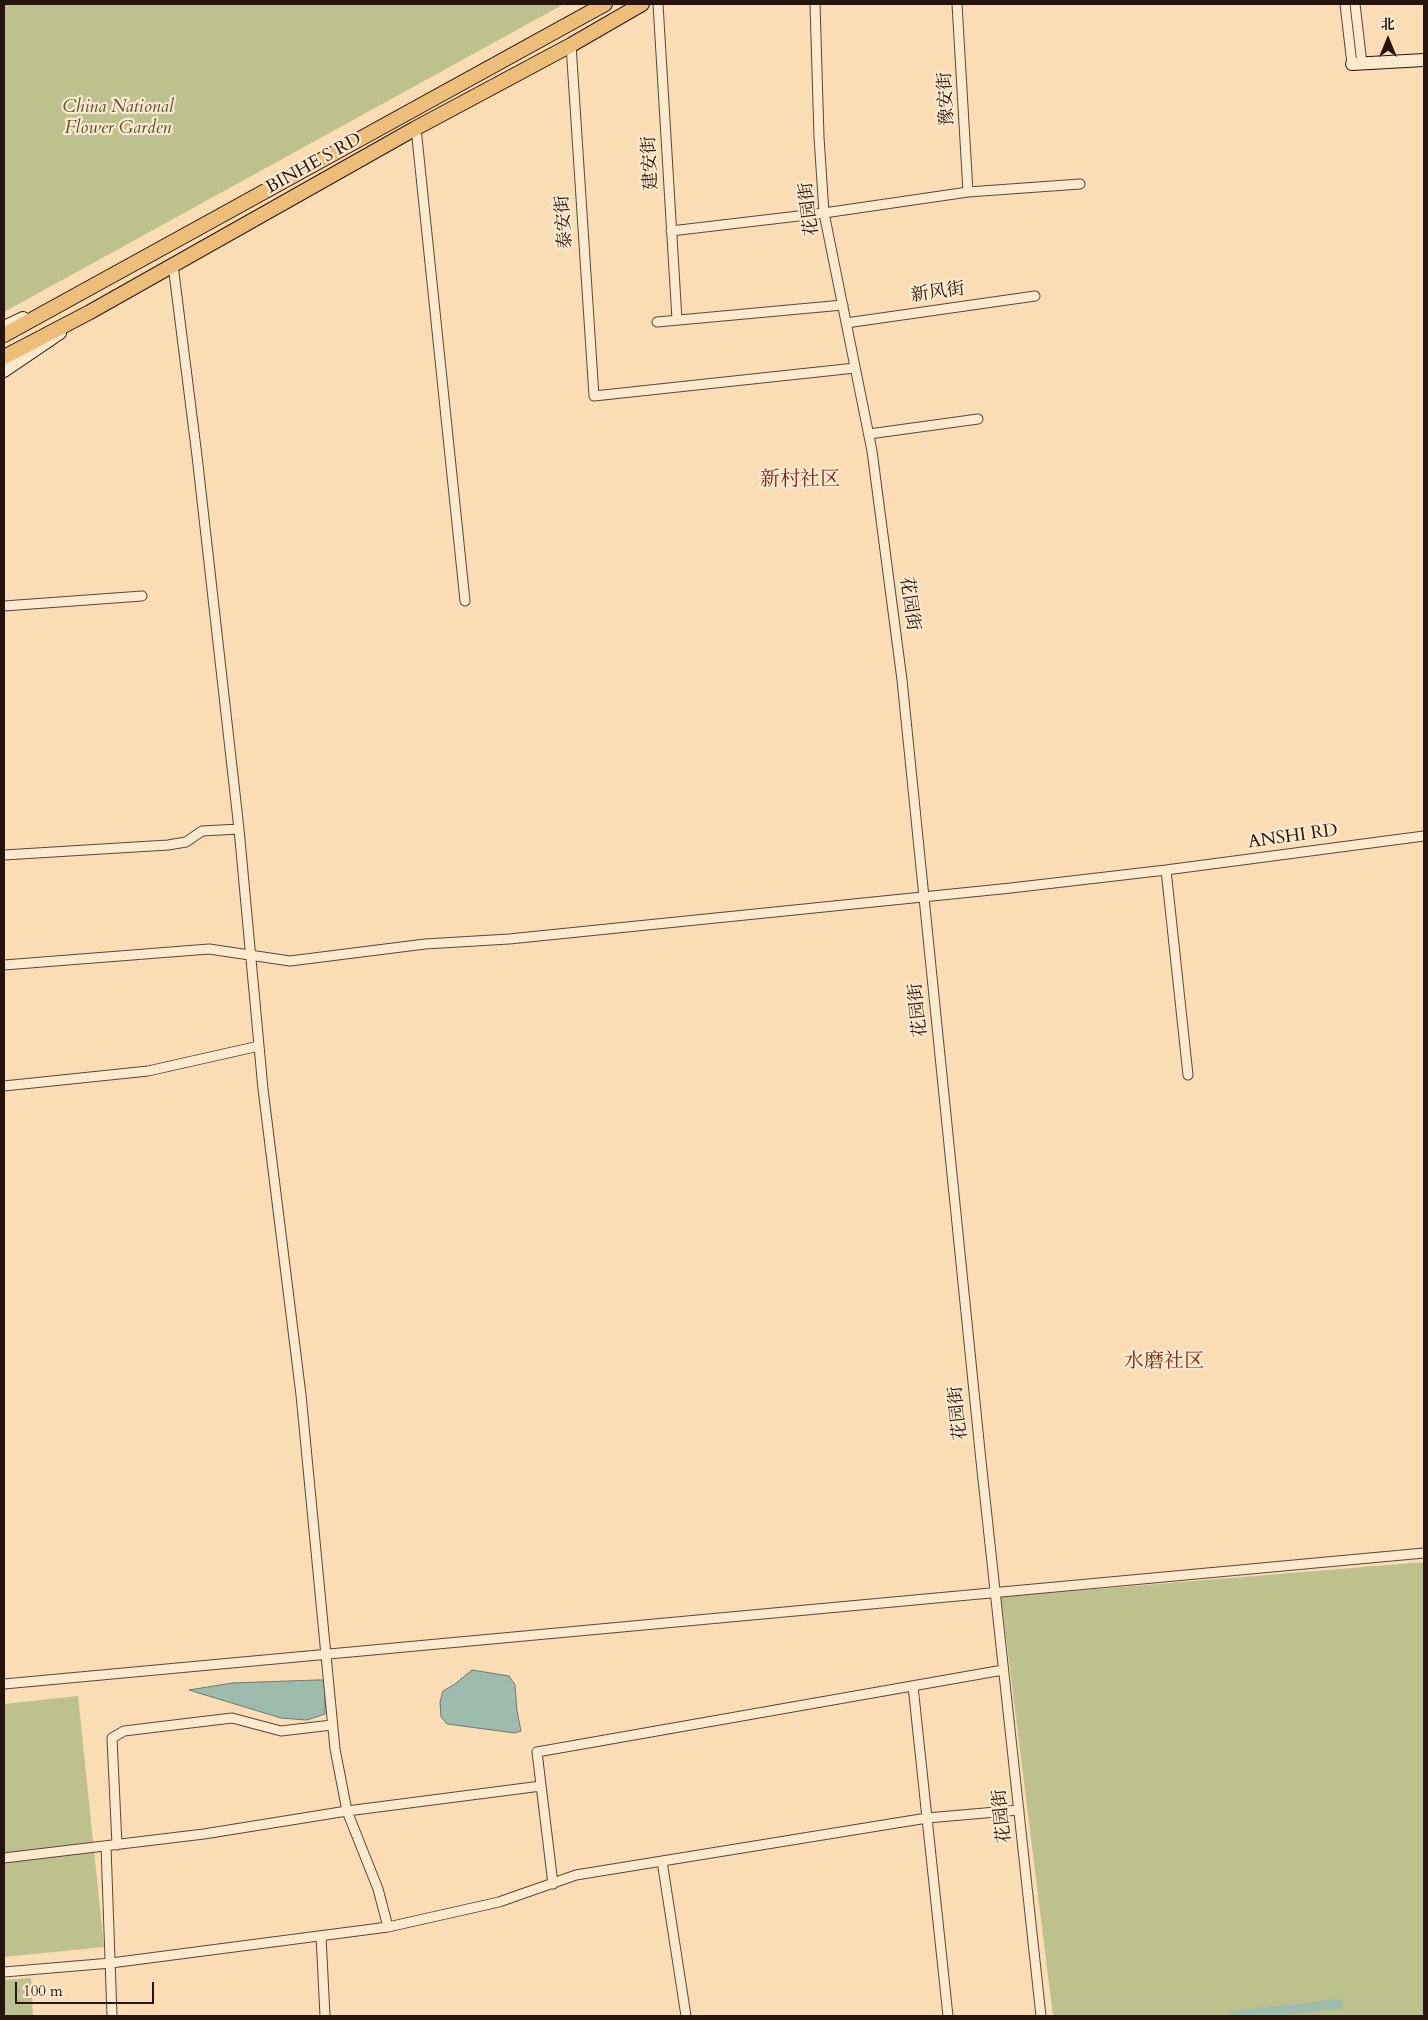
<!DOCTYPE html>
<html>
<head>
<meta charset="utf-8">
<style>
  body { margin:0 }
  #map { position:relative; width:1428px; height:2020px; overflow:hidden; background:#faddb4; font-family:Cardo,"Noto Serif SC",serif }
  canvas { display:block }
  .frame { position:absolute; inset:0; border:5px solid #26140c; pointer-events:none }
  .north { position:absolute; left:1363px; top:15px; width:50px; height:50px; -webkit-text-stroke:4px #fce9ce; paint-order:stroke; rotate:0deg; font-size:14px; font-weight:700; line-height:20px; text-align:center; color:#26140c }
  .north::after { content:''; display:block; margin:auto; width:18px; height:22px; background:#26140c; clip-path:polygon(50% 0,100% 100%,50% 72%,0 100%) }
  .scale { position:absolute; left:15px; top:1982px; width:139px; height:22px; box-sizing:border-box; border:2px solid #26140c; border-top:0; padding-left:6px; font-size:15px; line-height:18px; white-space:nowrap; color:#26140c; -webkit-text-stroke:4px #fce9ce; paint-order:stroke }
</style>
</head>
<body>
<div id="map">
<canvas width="1428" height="2020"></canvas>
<div class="frame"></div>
<div class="north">北</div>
<div class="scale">100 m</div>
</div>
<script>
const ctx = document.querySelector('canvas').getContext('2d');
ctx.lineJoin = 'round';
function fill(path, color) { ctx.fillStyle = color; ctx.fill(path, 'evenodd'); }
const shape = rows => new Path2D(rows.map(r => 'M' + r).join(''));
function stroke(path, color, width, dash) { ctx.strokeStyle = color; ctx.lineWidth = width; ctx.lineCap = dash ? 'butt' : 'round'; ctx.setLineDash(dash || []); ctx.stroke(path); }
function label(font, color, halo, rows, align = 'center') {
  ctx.font = font + ' Cardo,"Noto Serif SC",serif'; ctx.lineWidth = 4.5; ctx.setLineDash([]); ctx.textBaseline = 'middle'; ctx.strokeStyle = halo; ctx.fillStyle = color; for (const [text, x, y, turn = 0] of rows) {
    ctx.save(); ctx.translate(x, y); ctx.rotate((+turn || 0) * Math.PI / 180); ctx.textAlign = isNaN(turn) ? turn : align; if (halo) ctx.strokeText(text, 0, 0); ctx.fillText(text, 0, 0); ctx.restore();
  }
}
const green = shape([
  [4,4,564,4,4,312],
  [1424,1562,1424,2016,1053,2016,1001,1597],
  [78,1696,104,1947,4,1957,4,1704],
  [31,1978,33,2016,4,2016,4,1980]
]);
const water = shape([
  [472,1670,509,1676,515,1685,517,1711,521,1731,515,1733,447,1724,441,1717,440,1702,443,1691,455,1684,472,1670],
  [317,1680,323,1680,325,1686,325,1714,307,1720,281,1718,189,1690,232,1683,317,1680]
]);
const canal = shape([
  [1233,2016,1339,2004]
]);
const street = shape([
  [658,4,677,320],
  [815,4,819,137,824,213,872,451,902,680,981,1461,1041,2016],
  [957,4,968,192],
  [1345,4,1352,64],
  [1355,4,1362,64],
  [571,45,594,396,855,368],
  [416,128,465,601],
  [671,231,824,213,968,192,1080,184],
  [173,265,197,456,239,829,263,1089,301,1395,335,1749,347,1811,378,1889,388,1927],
  [657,322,843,305],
  [846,323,1035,296],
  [869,434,978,419],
  [4,606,142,596],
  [4,855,168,845,186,842,202,831,239,829],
  [1166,870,1424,836],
  [4,965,209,949,290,961,425,944,509,939,1011,888,1166,870,1188,1075],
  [4,1086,148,1071,259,1046],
  [4,1684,1424,1553],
  [913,1686,948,2016],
  [117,1845,112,1738,124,1731,232,1718,281,1731,332,1725],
  [106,1846,112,2016],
  [4,1858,204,1834,347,1811,541,1786],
  [662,1861,686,2016],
  [553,1884,537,1752,1003,1670],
  [321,1936,325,2016],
  [4,1972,111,1963,388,1927,499,1902,576,1875,927,1818,1019,1810]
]);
const secondary = shape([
  [1352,64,1424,60],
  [4,327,23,318],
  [4,371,60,333]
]);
const primary = shape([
  [4,335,605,4],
  [4,357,90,312,416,128,571,45,642,4]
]);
const streetNames = [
  ["豫安街",947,99,-93],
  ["建安街",651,163,-93],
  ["BINHE S RD",314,164,-29],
  ["花园街",810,209,-97],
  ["泰安街",565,222,-94],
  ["新风街",938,293,-8],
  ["花园街",909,604,82],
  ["ANSHI RD",1293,837,-8],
  ["花园街",919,1010,-96],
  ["花园街",959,1413,-96],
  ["花园街",1003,1816,-96]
];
const parkNames = [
  ["China National",118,108],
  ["Flower Garden",118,129]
];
const quarterNames = [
  ["新村社区",800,480],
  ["水磨社区",1164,1362]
];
fill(green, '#bdc18e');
fill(water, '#9ebcae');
stroke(water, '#6e796d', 1);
stroke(canal, '#9ebcae', 10);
stroke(street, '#5b4636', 11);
stroke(secondary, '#26140c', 14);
stroke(primary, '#26140c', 16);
stroke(street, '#fce9ce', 9);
stroke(secondary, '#fce9ce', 12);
stroke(primary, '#edbe7a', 14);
label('18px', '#26140c', '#fce9ce', streetNames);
label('italic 18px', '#5b513a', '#fce9ce', parkNames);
label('20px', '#7a1f14', '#fce9ce', quarterNames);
</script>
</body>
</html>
